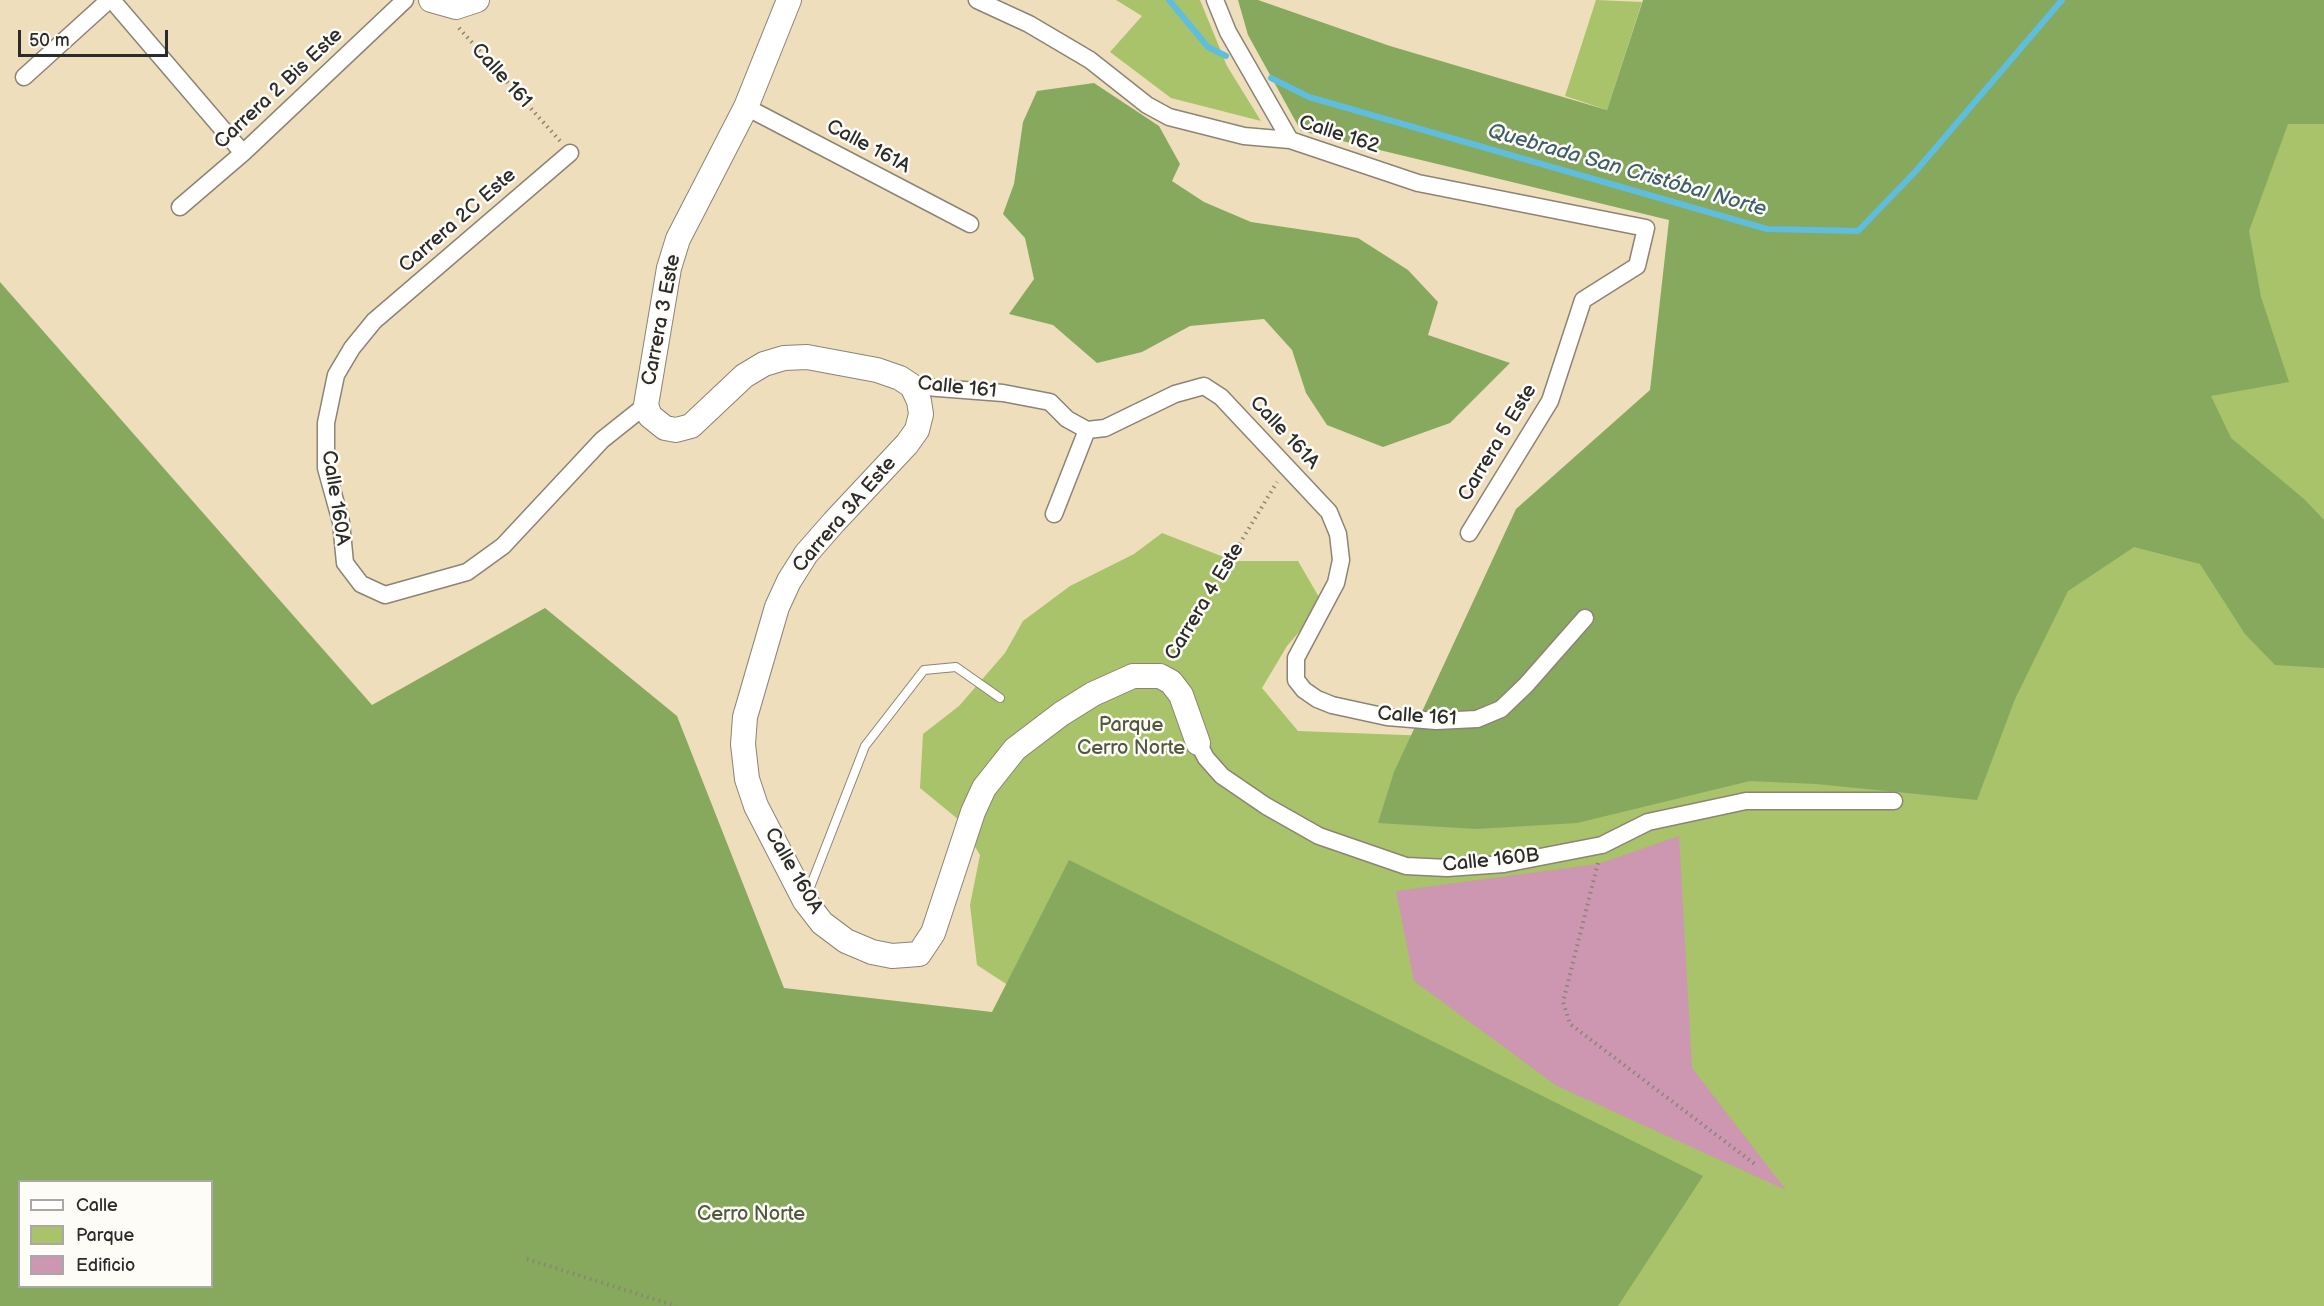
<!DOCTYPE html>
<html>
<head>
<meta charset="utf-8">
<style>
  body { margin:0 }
  #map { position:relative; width:2324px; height:1306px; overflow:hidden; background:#eedebc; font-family:"Balsamiq Sans",sans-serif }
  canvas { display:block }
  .legend { position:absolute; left:18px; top:1180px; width:195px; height:108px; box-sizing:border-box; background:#fdfcf7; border:2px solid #a9a8a5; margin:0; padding:8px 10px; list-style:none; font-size:18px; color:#2b2b2b }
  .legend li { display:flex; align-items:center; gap:12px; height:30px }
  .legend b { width:30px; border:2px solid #a9a8a5 }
  .scale { position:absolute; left:18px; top:30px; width:150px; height:27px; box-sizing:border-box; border:3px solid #2b2b2b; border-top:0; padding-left:8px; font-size:18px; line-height:21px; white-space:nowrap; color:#2b2b2b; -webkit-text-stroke:4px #fdfcf7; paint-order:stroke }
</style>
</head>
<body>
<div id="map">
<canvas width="2324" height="1306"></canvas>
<ul class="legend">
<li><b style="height:8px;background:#fff"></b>Calle</li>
<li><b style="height:16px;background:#a8c369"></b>Parque</li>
<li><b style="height:16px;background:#cd96b1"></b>Edificio</li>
</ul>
<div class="scale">50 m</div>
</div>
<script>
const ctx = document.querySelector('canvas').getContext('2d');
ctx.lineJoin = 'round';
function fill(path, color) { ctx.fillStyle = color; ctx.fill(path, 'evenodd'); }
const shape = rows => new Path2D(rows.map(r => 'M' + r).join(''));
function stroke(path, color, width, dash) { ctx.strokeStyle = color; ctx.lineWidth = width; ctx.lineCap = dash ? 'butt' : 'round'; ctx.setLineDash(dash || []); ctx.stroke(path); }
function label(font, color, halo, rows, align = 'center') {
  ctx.font = font + ' "Balsamiq Sans",sans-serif'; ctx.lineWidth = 5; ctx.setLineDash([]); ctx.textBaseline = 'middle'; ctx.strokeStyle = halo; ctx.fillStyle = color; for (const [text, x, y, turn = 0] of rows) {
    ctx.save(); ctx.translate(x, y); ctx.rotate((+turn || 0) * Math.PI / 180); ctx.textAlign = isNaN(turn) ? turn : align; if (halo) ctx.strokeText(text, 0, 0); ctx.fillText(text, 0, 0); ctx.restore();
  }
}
const green = shape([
  [1116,0,1200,0,1227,66,1261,121,1171,98,1110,52,1142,16],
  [1596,0,1642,2,1607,110,1565,96],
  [2324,0,2324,1306,871,1306,1020,993,977,965,970,905,980,855,959,820,920,788,923,734,959,706,1005,653,1023,621,1070,586,1134,554,1162,533,1234,561,1298,561,1323,604,1287,646,1262,688,1298,731,1430,736]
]);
const forest = shape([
  [1238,0,1258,0,1390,46,1607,110,1643,0,2324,0,2324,124,2288,124,2249,231,2261,297,2289,382,2211,396,2231,438,2304,499,2324,520,2324,668,2275,665,2245,634,2200,564,2134,547,2068,591,2015,699,1977,800,1816,784,1750,781,1577,823,1476,829,1378,823,1394,772,1516,509,1650,390,1669,220,1301,131,1248,35],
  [1094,83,1159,126,1180,164,1172,181,1204,202,1251,222,1358,238,1408,270,1438,302,1428,335,1510,363,1450,423,1383,447,1327,425,1306,393,1292,350,1264,319,1190,326,1142,352,1097,363,1053,325,1009,314,1034,279,1025,238,1003,214,1014,184,1023,122,1037,91],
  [0,282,372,705,545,608,677,716,784,988,992,1012,1069,860,1703,1176,1618,1306,0,1306],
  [20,1182,212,1182,212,1286,20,1286]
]);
const stream = shape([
  [1169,0,1208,47,1226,56],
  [1271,78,1309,97,1767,229,1858,231,1915,172,2062,0]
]);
const building = shape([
  [1679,836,1692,1068,1786,1190,1557,1086,1414,981,1396,891,1598,864]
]);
const path = shape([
  [459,28,560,141],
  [1171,657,1277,482],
  [1598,863,1563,1002,1570,1024,1756,1165],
  [527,1259,676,1306]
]);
const lane = shape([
  [807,895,865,746,924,670,956,667,1000,698]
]);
const street = shape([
  [112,0,243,153],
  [977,0,1029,24,1090,60,1147,105,1169,117,1244,136,1290,140,1418,183,1646,228,1637,266,1583,300,1550,401,1469,533],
  [1215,0,1228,32,1290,140],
  [24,77,109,0],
  [746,107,970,224],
  [570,153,374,321,352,348,336,375,326,423,326,468,341,522,345,563,361,584,385,595,467,572,503,546,602,440,646,405],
  [180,207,243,153,405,0],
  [912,386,1003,393,1050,402,1067,419,1087,430],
  [1087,430,1105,428,1175,394,1204,386,1221,397,1329,512,1338,534,1341,560,1336,583,1296,658,1296,680,1304,690,1317,699,1332,705,1387,717,1436,721,1477,719,1501,709,1526,685,1585,618],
  [1054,514,1087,430],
  [1198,743,1206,758,1222,776,1266,806,1319,836,1406,866,1447,868,1504,864,1602,845,1648,822,1746,801,1894,801]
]);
const secondary = shape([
  [431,0,456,7,477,0],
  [789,0,746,107,678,239,669,268,646,405,650,416,665,428,676,430,691,426,744,376,764,364,784,358,807,357,877,370,900,378,912,386,919,401,921,414,917,430,907,444,834,522,806,554,789,581,777,607,745,717,743,744,747,779,756,806,805,901,822,923,846,941,872,952,892,956,919,954,933,933,973,812,984,788,1015,749,1061,714,1093,694,1133,676,1160,676,1171,682,1181,695,1198,743]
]);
const streetNames = [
  ["Calle 161",501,76,48],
  ["Carrera 2 Bis Este",279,89,-43],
  ["Calle 162",1339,135,18],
  ["Calle 161A",868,147,28],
  ["Carrera 2C Este",458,221,-41],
  ["Carrera 3 Este",662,320,-79],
  ["Calle 161",957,388,6],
  ["Calle 161A",1284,433,47],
  ["Carrera 5 Este",1498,443,-59],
  ["Calle 160A",335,498,81],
  ["Carrera 3A Este",845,515,-49],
  ["Carrera 4 Este",1205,602,-59],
  ["Calle 161",1417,717,4],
  ["Calle 160B",1491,861,-6],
  ["Calle 160A",793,871,60]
];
const parkNames = [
  ["Parque",1131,726],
  ["Cerro Norte",1131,749],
  ["Cerro Norte",751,1215]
];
const waterNames = [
  ["Quebrada San Cristóbal Norte",1627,171,16]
];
fill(green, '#a8c369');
fill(forest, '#86a95d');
stroke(stream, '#5fbede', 6);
fill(building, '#cd96b1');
stroke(lane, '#8c8474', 10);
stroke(street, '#8c8474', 19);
stroke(secondary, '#8c8474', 26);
stroke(path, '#8c8474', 4, [1.5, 4.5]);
stroke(lane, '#fff', 8);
stroke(street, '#fff', 16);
stroke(secondary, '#fff', 24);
label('20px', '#2b2b2b', '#fdfcf7', streetNames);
label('20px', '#50593e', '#fdfcf7', parkNames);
label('italic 21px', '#3d5e6a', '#fdfcf7', waterNames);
</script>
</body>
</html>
